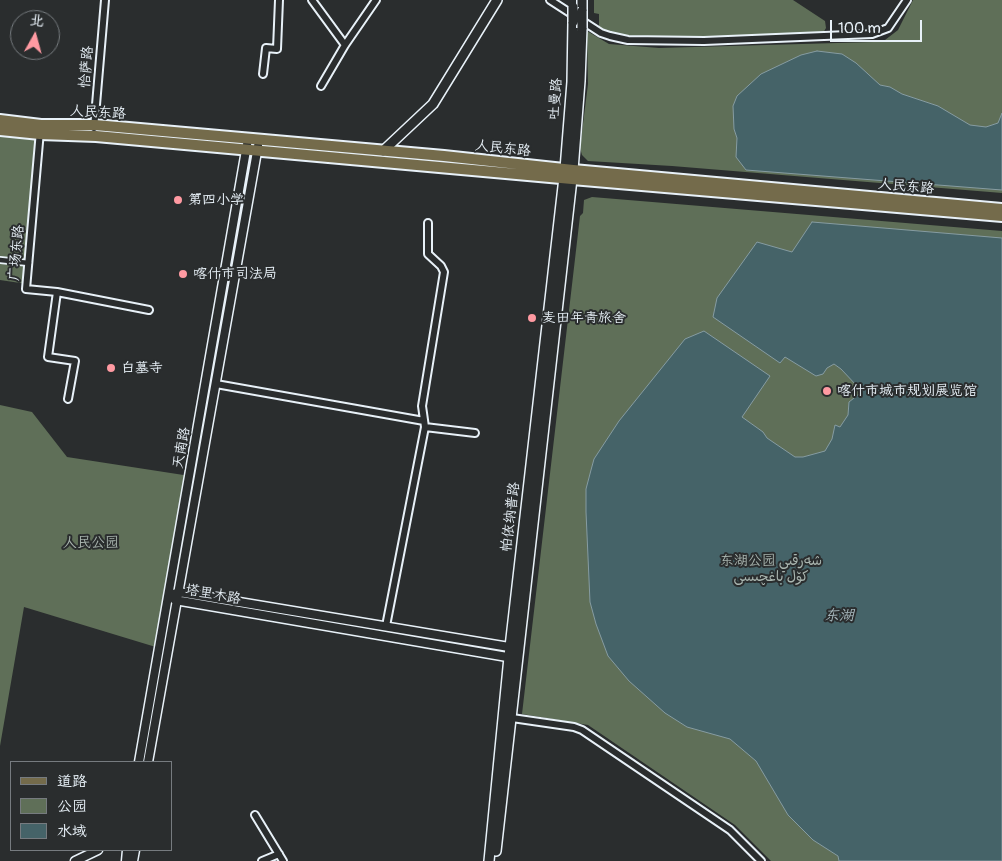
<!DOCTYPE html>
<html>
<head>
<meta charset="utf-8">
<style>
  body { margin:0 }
  #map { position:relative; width:1002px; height:861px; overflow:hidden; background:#2a2d2e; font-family:Pangolin,"LXGW WenKai TC",sans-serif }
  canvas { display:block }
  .legend { position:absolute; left:10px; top:761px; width:162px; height:90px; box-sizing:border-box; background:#2a2d2e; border:1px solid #767b7f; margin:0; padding:6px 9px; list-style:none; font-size:15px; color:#e8f1f8 }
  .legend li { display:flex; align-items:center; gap:10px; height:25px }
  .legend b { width:25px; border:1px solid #767b7f }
  .north { position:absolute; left:10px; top:10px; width:50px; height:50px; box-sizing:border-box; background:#2a2d2e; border:1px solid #767b7f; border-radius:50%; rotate:7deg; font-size:14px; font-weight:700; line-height:20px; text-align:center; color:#e8f1f8 }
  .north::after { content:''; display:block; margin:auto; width:18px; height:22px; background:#ff9aa2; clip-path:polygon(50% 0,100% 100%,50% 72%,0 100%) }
  .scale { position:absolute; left:830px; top:20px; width:92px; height:22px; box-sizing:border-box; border:2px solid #e8f1f8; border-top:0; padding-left:6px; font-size:15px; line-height:18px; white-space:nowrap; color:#e8f1f8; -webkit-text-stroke:4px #2a2d2e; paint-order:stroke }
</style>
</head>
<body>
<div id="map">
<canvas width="1002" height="861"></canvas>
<ul class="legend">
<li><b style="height:6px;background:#746b4b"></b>道路</li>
<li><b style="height:14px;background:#5f6f58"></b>公园</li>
<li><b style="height:14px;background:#456368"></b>水域</li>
</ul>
<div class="north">北</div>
<div class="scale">100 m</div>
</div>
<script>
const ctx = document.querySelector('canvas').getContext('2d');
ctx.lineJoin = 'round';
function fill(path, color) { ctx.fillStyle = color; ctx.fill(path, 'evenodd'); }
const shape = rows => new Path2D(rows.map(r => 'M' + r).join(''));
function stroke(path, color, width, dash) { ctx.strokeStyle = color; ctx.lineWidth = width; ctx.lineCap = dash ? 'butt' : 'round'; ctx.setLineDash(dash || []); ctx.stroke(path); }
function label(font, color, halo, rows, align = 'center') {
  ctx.font = font + ' Pangolin,"Playpen Sans Arabic","LXGW WenKai TC",sans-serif'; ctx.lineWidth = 4; ctx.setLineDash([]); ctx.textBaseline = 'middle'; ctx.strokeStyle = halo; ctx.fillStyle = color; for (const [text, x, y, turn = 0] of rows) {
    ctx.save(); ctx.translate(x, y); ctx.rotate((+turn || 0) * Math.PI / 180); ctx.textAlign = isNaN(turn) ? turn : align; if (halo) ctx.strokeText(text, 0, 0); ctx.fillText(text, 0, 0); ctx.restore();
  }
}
const green = shape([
  [594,0,793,0,825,21,826,28,823,33,685,38,628,36,615,34,599,28,599,14,594,13],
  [913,0,1002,0,1002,193,672,166,588,161,582,155,580,148,588,84,587,31,609,44,659,48,873,42,885,40,898,30],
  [0,130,40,134,27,284,0,280],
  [592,197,1002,231,1002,861,771,861,735,825,588,725,522,714,580,216,583,213,584,200],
  [0,405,32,412,67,457,190,476,159,648,24,607,0,746]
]);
const water = shape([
  [817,51,842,54,856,63,880,85,890,87,902,94,938,106,970,125,986,127,998,123,1002,113,1002,190,746,170,736,157,737,138,734,129,733,106,737,96,761,74,801,55,817,51],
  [812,222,1002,238,1002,861,839,861,838,856,813,840,788,815,756,761,730,739,687,727,665,713,629,681,608,656,596,624,590,602,586,512,586,489,591,470,594,459,619,421,685,339,704,331,770,376,742,417,763,432,767,438,795,457,803,457,825,451,832,439,835,425,840,427,848,415,849,402,859,394,857,386,841,369,834,364,827,368,823,374,816,376,785,357,780,363,713,317,717,298,757,242,792,252,812,222]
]);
const pedestrian = shape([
  [0,260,29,263]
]);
const minor = shape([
  [312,0,345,45],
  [550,0,601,33,610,36,628,40,704,41,872,34,888,28,907,0],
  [263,74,266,48,277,49,279,0],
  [321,86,345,45,376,0],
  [94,128,105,0],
  [40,131,26,289,57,292,149,310],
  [57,292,48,357,75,361,68,399],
  [216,384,424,421],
  [425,427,475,433],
  [386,626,425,427,422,406,444,272,441,266,428,254,428,223],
  [512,718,574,727,582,730,730,830,761,861],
  [255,815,283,861],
  [262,861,279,854]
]);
const tertiary = shape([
  [174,594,179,592,515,648],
  [175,600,513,658],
  [139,762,248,139],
  [148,762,258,146],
  [75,861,98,850],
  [126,861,127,850],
  [133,861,135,850]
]);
const secondary = shape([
  [582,11,582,0],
  [383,151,433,104,497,0],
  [496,851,573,170,580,81,582,28],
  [489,861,510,647,565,169,572,82,573,22]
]);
const primary = shape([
  [0,120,41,125,95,125,444,156,573,170,1002,209],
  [0,130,40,134,96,136,572,179,1002,216]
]);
const secondaryBridge = shape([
  [573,7,573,22],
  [582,28,582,11]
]);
const markers = [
  [178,200,5,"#ff9aa2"],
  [183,274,5,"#ff9aa2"],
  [532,318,5,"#ff9aa2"],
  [111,368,5,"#ff9aa2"],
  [827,391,5,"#ff9aa2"]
];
const streetNames = [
  ["恰萨路",87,67,-85],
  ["吐曼路",556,99,-86],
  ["人民东路",98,113,3],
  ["人民东路",503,149,6],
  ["人民东路",906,187,5],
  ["广场东路",17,253,-85],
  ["天南路",182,448,-80],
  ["帕依纳普路",511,517,-83],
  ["塔里木路",213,595,10]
];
const poiNames = [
  ["第四小学",188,200],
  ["喀什市司法局",193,274],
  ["麦田年青旅舍",542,318],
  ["白墓寺",121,368],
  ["喀什市城市规划展览馆",837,391]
];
const parkNames = [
  ["人民公园",91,543],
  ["东湖公园 شەرقىي",771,561],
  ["كۆل باغچىسى",771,577]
];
const waterNames = [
  ["东湖",839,616]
];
fill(green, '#5f6f58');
fill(water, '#456368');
stroke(water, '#869ca2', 1);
stroke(pedestrian, '#e8f1f8', 8);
stroke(minor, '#e8f1f8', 10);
stroke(tertiary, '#e8f1f8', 11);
stroke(secondary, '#e8f1f8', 12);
stroke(primary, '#e8f1f8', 14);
stroke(pedestrian, '#2a2d2e', 4.5);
stroke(minor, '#2a2d2e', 6);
stroke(tertiary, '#2a2d2e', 8);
stroke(secondary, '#2a2d2e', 9);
stroke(primary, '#746b4b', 10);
stroke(secondaryBridge, '#e8f1f8', 12, []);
stroke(secondaryBridge, '#2a2d2e', 9);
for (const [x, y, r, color] of markers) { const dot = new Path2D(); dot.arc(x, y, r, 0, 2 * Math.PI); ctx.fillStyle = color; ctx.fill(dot); stroke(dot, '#2a2d2e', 2); }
label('14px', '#e8f1f8', '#2a2d2e', streetNames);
label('14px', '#e8f1f8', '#2a2d2e', poiNames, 'left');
label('14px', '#aab6b0', '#2a2d2e', parkNames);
label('italic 15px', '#a7b8be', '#2a2d2e', waterNames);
</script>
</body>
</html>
